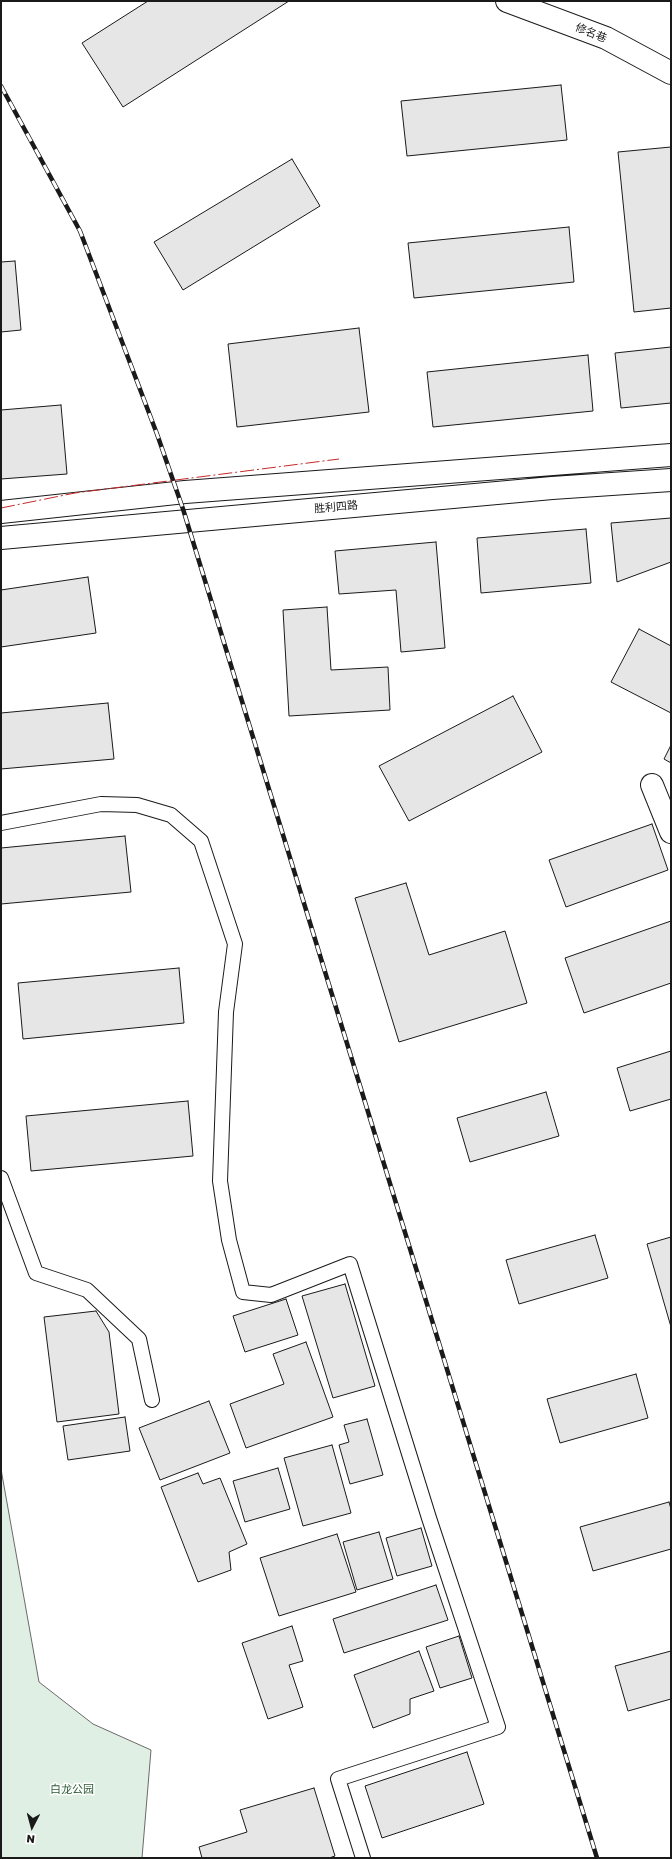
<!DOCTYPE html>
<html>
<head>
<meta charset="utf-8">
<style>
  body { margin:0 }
  #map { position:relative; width:672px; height:1859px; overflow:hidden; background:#fff; font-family:"Golos Text",sans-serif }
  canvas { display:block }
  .frame { position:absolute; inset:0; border:2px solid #1a1a1a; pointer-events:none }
  .north { position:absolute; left:12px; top:1807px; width:40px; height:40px; -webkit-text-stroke:3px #fff; paint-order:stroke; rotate:186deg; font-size:11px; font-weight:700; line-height:16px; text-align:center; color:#1a1a1a }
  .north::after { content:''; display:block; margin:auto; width:14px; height:18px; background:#1a1a1a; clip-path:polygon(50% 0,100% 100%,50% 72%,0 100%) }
</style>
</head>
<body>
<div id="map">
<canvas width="672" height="1859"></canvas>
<div class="frame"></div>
<div class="north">N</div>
</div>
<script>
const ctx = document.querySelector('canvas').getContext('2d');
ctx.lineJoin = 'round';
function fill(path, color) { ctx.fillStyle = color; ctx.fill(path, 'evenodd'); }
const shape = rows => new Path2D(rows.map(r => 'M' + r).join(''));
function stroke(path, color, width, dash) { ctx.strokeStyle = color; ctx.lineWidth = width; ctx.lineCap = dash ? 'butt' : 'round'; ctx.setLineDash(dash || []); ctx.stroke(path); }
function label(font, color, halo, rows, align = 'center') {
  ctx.font = font + ' "Golos Text","Noto Sans SC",sans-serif'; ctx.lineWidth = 3; ctx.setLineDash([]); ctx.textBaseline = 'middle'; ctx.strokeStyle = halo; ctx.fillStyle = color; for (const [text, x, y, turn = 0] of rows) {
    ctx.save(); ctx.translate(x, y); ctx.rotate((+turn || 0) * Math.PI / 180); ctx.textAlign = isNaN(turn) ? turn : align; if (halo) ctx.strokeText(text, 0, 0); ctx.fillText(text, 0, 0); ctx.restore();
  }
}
const green = shape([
  [1,1469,39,1682,93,1724,151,1750,142,1858,1,1858,1,1469]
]);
const building = shape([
  [148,1,289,1,123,107,82,43,148,1],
  [561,85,567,140,407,156,401,101,561,85],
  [671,147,671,308,634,312,618,152,671,147],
  [292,159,320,206,183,290,154,242,292,159],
  [569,227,574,282,414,298,408,243,569,227],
  [15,261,21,330,1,332,1,262,15,261],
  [359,328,369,412,237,427,228,344,359,328],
  [671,347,671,403,621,408,615,353,671,347],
  [588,355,593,411,433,427,427,372,588,355],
  [61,405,67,474,1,479,1,410,61,405],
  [671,518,671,562,617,582,611,523,671,518],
  [586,529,591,583,481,593,477,538,586,529],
  [436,542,445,648,401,652,396,590,339,594,335,551,436,542],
  [88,577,96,633,1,647,1,590,88,577],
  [327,607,331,670,388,667,390,710,289,716,283,610,327,607],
  [639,629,671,646,671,713,611,682,639,629],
  [513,696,542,752,409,821,379,766,513,696],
  [108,703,114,759,1,769,1,713,108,703],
  [671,745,671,763,664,759,671,745],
  [652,824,668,870,566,907,549,860,652,824],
  [125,836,131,892,1,904,1,848,125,836],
  [406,883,429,955,505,931,527,1003,399,1042,355,898,406,883],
  [671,921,671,983,584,1013,565,958,671,921],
  [179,968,184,1023,23,1039,18,983,179,968],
  [671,1051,671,1099,630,1111,617,1068,671,1051],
  [546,1092,559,1136,470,1162,457,1118,546,1092],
  [188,1101,193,1156,31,1171,26,1116,188,1101],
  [595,1235,608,1278,519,1304,506,1260,595,1235],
  [671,1237,671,1327,647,1244,671,1237],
  [345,1284,375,1386,333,1398,302,1296,345,1284],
  [286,1299,298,1335,245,1352,233,1316,286,1299],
  [96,1311,109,1332,119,1414,57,1422,44,1317,96,1311],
  [306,1342,333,1417,246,1448,230,1404,284,1384,273,1354,306,1342],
  [636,1374,648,1418,560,1443,547,1399,636,1374],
  [209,1401,230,1453,160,1480,139,1428,209,1401],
  [125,1417,130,1451,68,1460,63,1426,125,1417],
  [367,1419,383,1475,350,1484,339,1445,349,1442,344,1425,367,1419],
  [332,1445,351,1513,303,1526,284,1458,332,1445],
  [278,1468,290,1509,245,1522,233,1481,278,1468],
  [198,1473,203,1484,220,1478,247,1544,229,1552,231,1570,198,1582,161,1487,198,1473],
  [669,1502,671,1509,671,1549,593,1571,580,1527,669,1502],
  [421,1528,432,1566,397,1576,386,1538,421,1528],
  [379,1532,393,1579,357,1590,343,1542,379,1532],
  [337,1534,356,1592,279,1616,260,1558,337,1534],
  [436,1585,448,1620,344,1653,333,1619,436,1585],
  [292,1626,303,1661,289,1665,303,1707,268,1719,242,1643,292,1626],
  [459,1636,472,1678,440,1688,426,1647,459,1636],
  [419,1651,434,1691,410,1699,410,1714,373,1728,354,1675,419,1651],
  [671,1651,671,1699,628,1711,615,1666,671,1651],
  [467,1752,484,1804,382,1838,365,1786,467,1752],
  [314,1788,335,1856,329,1858,202,1858,199,1847,247,1832,240,1810,314,1788]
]);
const service = shape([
  [1,823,101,804,137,805,171,815,201,841,235,944,226,1012,220,1181,229,1240,243,1292,271,1295,350,1264,429,1518,498,1727,338,1779,363,1858],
  [1,1178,36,1273,87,1290,139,1339,152,1400]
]);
const minor = shape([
  [507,1,606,38,671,73],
  [652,785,671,832]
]);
const secondary = shape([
  [1,512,185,492,671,455],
  [1,538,552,488,671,480]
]);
const rail = shape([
  [1,86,80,231,157,434,183,509,597,1858]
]);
const power = shape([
  [1,508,75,493,339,459]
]);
const streetNames = [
  ["修名巷",591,33,22],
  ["胜利四路",336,507,-5]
];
const parkNames = [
  ["白龙公园",72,1790]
];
fill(green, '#e0efe3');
stroke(green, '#6a6a6a', 1);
fill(building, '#e6e6e6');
stroke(building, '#1a1a1a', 1);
stroke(service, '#1a1a1a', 16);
stroke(minor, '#1a1a1a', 24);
stroke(secondary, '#1a1a1a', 24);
stroke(service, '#fff', 14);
stroke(minor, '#fff', 22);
stroke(secondary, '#fff', 22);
stroke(rail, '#1a1a1a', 4.5);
stroke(rail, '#fff', 3, [9]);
stroke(power, '#c62828', 1, [14, 3, 2, 3]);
label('11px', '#1a1a1a', '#fff', streetNames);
label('11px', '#2b5a34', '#fff', parkNames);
</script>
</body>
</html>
